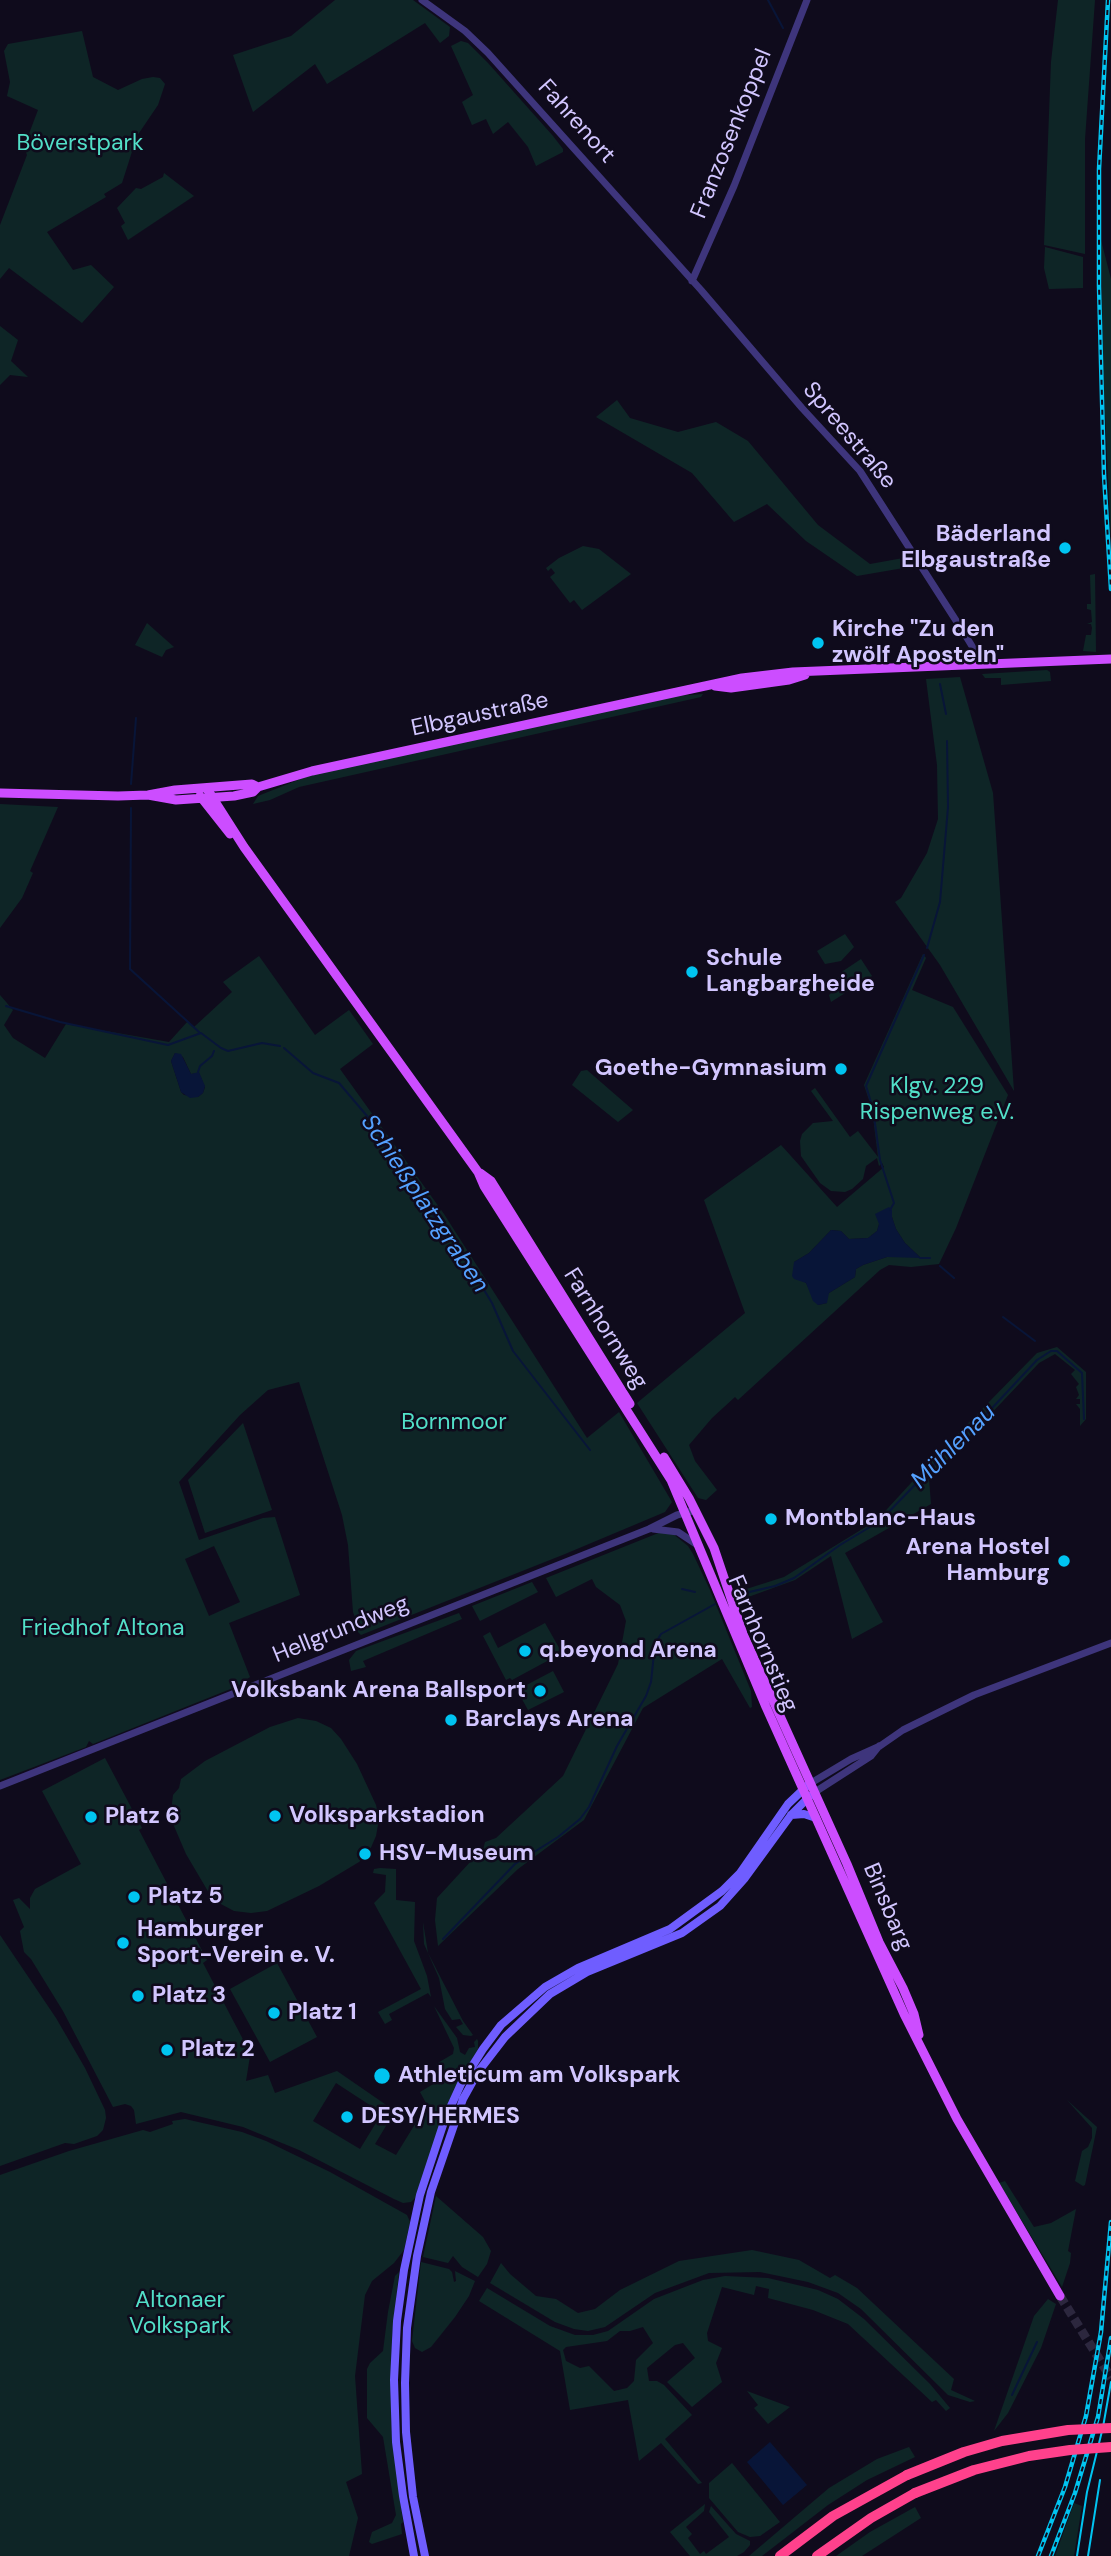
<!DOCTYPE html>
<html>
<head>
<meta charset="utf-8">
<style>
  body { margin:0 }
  canvas { display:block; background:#0f0b1c }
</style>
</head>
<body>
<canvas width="1111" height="2556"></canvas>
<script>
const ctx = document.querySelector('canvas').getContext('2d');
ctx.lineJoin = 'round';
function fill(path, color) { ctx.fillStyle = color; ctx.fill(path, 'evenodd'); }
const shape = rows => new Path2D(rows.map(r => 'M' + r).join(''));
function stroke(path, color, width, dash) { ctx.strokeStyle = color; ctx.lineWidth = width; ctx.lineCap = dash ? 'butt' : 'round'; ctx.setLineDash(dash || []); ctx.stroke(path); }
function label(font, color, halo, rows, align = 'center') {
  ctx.font = font + ' "DM Sans",sans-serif'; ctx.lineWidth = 5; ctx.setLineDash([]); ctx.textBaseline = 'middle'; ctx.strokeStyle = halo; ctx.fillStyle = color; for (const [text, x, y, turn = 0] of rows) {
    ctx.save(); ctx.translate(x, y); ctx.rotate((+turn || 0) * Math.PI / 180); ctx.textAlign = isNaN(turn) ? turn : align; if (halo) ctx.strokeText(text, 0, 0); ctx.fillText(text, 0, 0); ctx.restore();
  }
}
const green = shape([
  [335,0,413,0,450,27,449,36,440,43,425,23,327,84,315,64,253,112,233,55,291,36],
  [1058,0,1095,0,1085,139,1085,254,1044,245,1051,62],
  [82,31,93,77,118,90,142,79,153,77,160,78,165,84,158,105,137,136,122,183,104,194,106,197,47,232,73,270,91,265,114,287,82,323,9,268,0,279,0,225,27,155,24,147,38,110,7,96,10,82,4,51,8,44],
  [461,41,468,43,488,63,553,136,563,149,563,152,536,166,528,147,508,122,493,134,486,119,472,125,462,102,473,95,451,46],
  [164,173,194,196,128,240,121,226,125,223,117,208,136,188,141,189,163,177],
  [1101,240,1111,279,1111,543,1103,368],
  [1045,247,1083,257,1083,288,1049,289,1044,268],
  [0,326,18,340,11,361,28,377,10,375,0,385],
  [617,400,630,418,678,432,716,422,748,441,818,525,870,564,909,557,915,566,857,576,806,541,767,504,734,522,692,473,596,417],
  [583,546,599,549,631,574,582,610,574,600,570,603,550,577,555,573,551,568,548,571,546,568,559,558],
  [1095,574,1096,652,1083,651,1086,635,1091,635,1092,628,1091,624,1087,624,1092,622,1091,610,1087,609,1087,604,1091,604,1090,575],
  [147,623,174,647,166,650,162,657,135,645],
  [1047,670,1050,672,1051,681,1001,685,1001,678,985,678,982,674],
  [960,677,993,793,1014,1091,940,965,895,902,901,898,927,853,938,819,937,765,926,679],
  [703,694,701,697,299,787,270,800,253,804,258,796,313,774,675,696],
  [0,804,58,807,30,871,33,873,22,898,0,928],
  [845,934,854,947,841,961,825,964,817,951],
  [923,954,926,958,912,990,953,1007,1008,1095,956,1228,939,1264,911,1267,889,1265,880,1270,738,1400,735,1397,712,1418,689,1445,695,1461,717,1490,706,1500,698,1498,637,1403,745,1313,704,1200,781,1145,837,1207,884,1167,882,1163,879,1166,877,1158,866,1166,863,1179,852,1189,845,1192,831,1191,820,1183,801,1156,800,1141,802,1134,813,1123,833,1121,811,1091,815,1088,850,1137,858,1131,878,1157,872,1109,864,1085],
  [892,1210,892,1217,896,1229,905,1243,920,1257,887,1257,863,1265,856,1269,855,1277,829,1293,826,1296,827,1303,818,1305,806,1283,801,1280,794,1262,809,1253,831,1230,841,1231,849,1239,868,1238,877,1231,879,1224],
  [259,956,315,1035,349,1010,373,1044,340,1069,444,1214,587,1438,619,1412,672,1502,665,1512,565,1554,361,1635,354,1628,358,1626,353,1612,348,1545,342,1515,299,1382,268,1390,240,1415,179,1482,199,1540,263,1518,275,1517,300,1595,229,1623,250,1677,238,1686,93,1744,89,1741,86,1747,0,1780,0,995,13,1010,4,1025,13,1038,45,1058,66,1024,169,1042,188,1021,194,1027,232,992,223,982],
  [175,1053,183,1057,191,1074,199,1073,205,1087,203,1093,198,1097,184,1095,181,1092,171,1061],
  [214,1546,240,1602,209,1616,185,1559],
  [861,959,872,976,831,1002,829,995,836,988,840,973],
  [587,1070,633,1110,618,1122,572,1085,581,1071],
  [1057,1347,1086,1372,1086,1419,1080,1426,1080,1409,1076,1404,1080,1404,1080,1399,1076,1399,1079,1395,1076,1387,1079,1384,1071,1374,1075,1370,1055,1354,1039,1363,929,1479,931,1504,845,1553,883,1622,852,1639,831,1556,795,1580,740,1600,737,1592,784,1577,877,1520,934,1458,1037,1353],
  [243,1423,272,1510,205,1533,188,1480],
  [661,1532,672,1533,688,1546,693,1554,710,1590,751,1691,752,1707,750,1708,722,1659,643,1708,584,1820,518,1869,438,1946,435,1920,437,1898,472,1860,470,1857,483,1850,485,1842,496,1838,563,1776,618,1664,626,1621,620,1605,596,1587,592,1579,556,1597,546,1578],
  [532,1582,538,1592,480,1621,472,1606],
  [459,1613,462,1619,363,1661,366,1667,351,1671,349,1660,356,1651],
  [545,1623,562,1653,512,1680,510,1678,506,1680,483,1636,490,1632,498,1648],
  [553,1671,564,1692,528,1710,517,1690],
  [298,1718,316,1721,331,1728,341,1739,357,1764,376,1805,379,1819,376,1836,369,1852,359,1862,319,1886,267,1911,251,1913,234,1911,219,1903,209,1893,186,1854,174,1826,171,1812,173,1795,179,1788,181,1779,205,1761,270,1727],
  [105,1758,142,1828,139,1830,207,1960,203,1963,248,2049,250,2056,246,2081,268,2075,275,2093,337,2071,395,2111,375,2144,396,2155,425,2108,426,2103,420,2092,440,2080,442,2075,436,2064,453,2054,454,2048,434,2006,457,2038,460,2052,465,2055,469,2048,475,2047,474,2042,477,2039,478,2041,478,2049,455,2088,444,2113,416,2197,411,2202,403,2203,394,2199,299,2150,243,2127,181,2112,136,2124,134,2110,131,2106,125,2104,113,2107,63,2011,31,1959,24,1952,20,1931,24,1927,13,1900,19,1898,30,1909,30,1898,35,1889,81,1864,42,1791],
  [336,2083,382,2113,360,2149,313,2121],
  [380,1868,396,1869,396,1900,415,1902,414,1941,427,1976,431,1997,428,1993,389,2014,392,2020,385,2024,378,2012,421,1989,374,1903,385,1892,386,1875,373,1873,374,1869],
  [423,1922,428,1953,463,2021,473,2035,471,2036,463,2035,456,2027,463,2024,460,2019,452,2020,445,2009,439,1978,424,1944],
  [0,1935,56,2018,85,2068,105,2110,106,2118,103,2130,97,2136,74,2144,65,2143,0,2166],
  [277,1963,317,2037,270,2062,230,1989],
  [1067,2100,1097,2127,1085,2185,1083,2186,1075,2181,1082,2151,1088,2147,1092,2138,1092,2128],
  [185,2119,242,2132,266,2141,330,2172,407,2215,410,2222,404,2250,394,2263,372,2281,365,2295,355,2376,362,2474,346,2482,358,2518,349,2556,0,2556,0,2175,69,2151,143,2130,150,2132,173,2124,172,2121],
  [1005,2181,1034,2227,1051,2223,1076,2209,1068,2251,1071,2253,1070,2263,1062,2287,999,2183],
  [436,2196,483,2237,491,2251,487,2264,478,2277,462,2267,453,2256,448,2263,423,2257],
  [752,2250,799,2260,830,2278,835,2275,857,2288,954,2379,951,2390,975,2401,970,2402,948,2395,861,2309,838,2293,808,2282,760,2272,709,2273,655,2293,605,2327,588,2331,574,2329,555,2322,490,2283,501,2263,510,2274,536,2296,556,2299,578,2313,595,2309,620,2290,679,2261],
  [421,2262,449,2269,452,2272,454,2282,456,2281,455,2271,475,2281,469,2296,455,2317,431,2347,422,2352,415,2348,412,2341],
  [399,2272,392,2337,391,2403,392,2436,403,2522,401,2524,402,2534,372,2544,369,2542,372,2532,392,2523,396,2515,383,2437,367,2418,367,2369,370,2363,383,2351,388,2312,395,2276],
  [725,2276,768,2278,818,2290,838,2299,864,2319,930,2384,950,2408,946,2411,936,2400,932,2402,848,2324,813,2310,768,2298,769,2289,756,2286,754,2295,722,2287,707,2333,708,2341,722,2348,716,2363,722,2382,692,2407,667,2382,695,2358,683,2343,675,2345,647,2368,649,2381,657,2381,664,2385,692,2415,665,2439,702,2483,698,2484,661,2443,639,2461,628,2400,570,2410,560,2351,479,2301,487,2288,550,2326,575,2335,593,2335,608,2331,654,2299,703,2280],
  [643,2327,653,2343,636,2360,634,2381,627,2388,614,2391,589,2366,580,2368,566,2361,563,2350,566,2347,607,2341,620,2331,630,2331],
  [1048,2299,1056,2304,1041,2348,1008,2413,994,2431,1034,2316],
  [747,2391,790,2407,768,2424,754,2408,758,2405],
  [909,2447,915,2457,867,2480,828,2505,762,2556,749,2556,829,2488,877,2459],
  [732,2463,780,2522,760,2536,750,2537,738,2532,709,2498,709,2483],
  [1074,2503,1082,2506,1074,2556,1055,2556],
  [705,2504,704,2511,686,2527,692,2534,688,2538,700,2554,704,2551,706,2554,729,2537,709,2512,711,2506,736,2534,750,2541,750,2545,744,2552,737,2556,690,2556,670,2532],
  [915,2507,921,2518,862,2556,836,2556,870,2532]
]);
const water = shape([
  [175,1053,181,1054,191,1074,199,1072,205,1086,203,1093,198,1097,190,1098,181,1092,171,1061],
  [889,1207,892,1210,892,1217,896,1229,905,1243,921,1258,887,1257,863,1265,856,1269,855,1277,829,1293,827,1303,818,1305,813,1301,806,1283,794,1279,792,1276,794,1262,809,1253,831,1230,841,1231,849,1239,868,1238,877,1231,879,1224,875,1214],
  [770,2442,807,2485,783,2505,747,2462]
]);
const stream = shape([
  [768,0,783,28],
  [940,684,946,714],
  [131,784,136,718],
  [131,808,130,969,199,1032],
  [927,948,940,902,948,807,947,741],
  [6,1006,60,1022,168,1045,201,1033,221,1048,228,1051,262,1043,280,1046],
  [284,1048,313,1073,339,1083,373,1123,399,1173,451,1237,472,1270,492,1303,513,1351,590,1450],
  [198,1072,200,1066,212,1056,214,1051],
  [890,1210,894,1203,880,1160,873,1109,866,1086,924,955],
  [920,1258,930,1258],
  [940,1266,954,1278],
  [1003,1317,1035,1341],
  [682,1589,695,1592],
  [741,1594,775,1586,794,1578,840,1545,880,1521,965,1433,979,1422,1037,1360,1051,1351,1057,1351,1082,1373,1084,1419],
  [443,1939,515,1864,558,1837,580,1819,589,1807,617,1746,646,1696,651,1682,655,1644,661,1634,715,1604],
  [1012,2395,1037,2342]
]);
const primaryTunnel = shape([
  [1060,2296,1111,2378]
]);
const tertiary = shape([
  [422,0,465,31,488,53,701,290,802,408,860,471,964,633,978,656,979,665],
  [692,281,734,186,807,0],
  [653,1529,678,1532,696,1544],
  [811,1783,851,1759,880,1746,903,1730,974,1695,1111,1643],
  [0,1786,649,1529,677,1515,696,1510],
  [815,1792,871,1756,879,1746]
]);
const secondary = shape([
  [791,1815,804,1814,816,1818],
  [414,2556,403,2496,396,2442,394,2380,397,2321,404,2270,420,2195,445,2119,461,2084,483,2049,501,2025,545,1987,578,1968,670,1929,722,1891,740,1873,788,1804,808,1785],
  [425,2556,413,2497,406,2432,405,2383,407,2328,417,2256,431,2192,463,2099,478,2072,505,2037,550,1994,587,1972,682,1933,720,1906,745,1878,791,1815,810,1796]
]);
const primary = shape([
  [715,686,731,688,789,680,805,675],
  [207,789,244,847,478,1172,484,1186,671,1480,766,1707,904,2014,957,2119,1060,2296],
  [0,793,118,796,148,795,175,790,252,784,258,787],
  [148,795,176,800,234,796,253,792,258,787,312,771,742,678,793,672,1111,659],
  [200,796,230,834],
  [480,1173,491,1181,630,1404],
  [664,1457,689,1498,714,1548,743,1634,847,1864,879,1942,903,1988,914,2014,919,2035]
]);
const motorway = shape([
  [780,2556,833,2516,907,2475],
  [817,2556,871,2518,915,2493]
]);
const tram = shape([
  [1077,2556,1087,2492,1103,2427,1111,2382],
  [1088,2556,1100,2480]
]);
const rail = shape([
  [1108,0,1099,169,1099,286,1104,475,1111,589],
  [1038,2556,1065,2487,1086,2416,1101,2332,1111,2222],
  [1051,2556,1075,2493,1098,2417,1111,2338]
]);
const motorwayBridge = shape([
  [907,2475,964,2452,1002,2441,1068,2430,1111,2428],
  [915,2493,974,2470,1029,2456,1070,2450,1111,2447]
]);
const markers = [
  [1065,548,7,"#00c4f1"],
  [818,643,7,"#00c4f1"],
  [692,972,7,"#00c4f1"],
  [841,1069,7,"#00c4f1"],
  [771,1519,7,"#00c4f1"],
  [1064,1561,7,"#00c4f1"],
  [525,1651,7,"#00c4f1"],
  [540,1691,7,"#00c4f1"],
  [451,1720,7,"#00c4f1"],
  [275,1816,7,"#00c4f1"],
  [91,1817,7,"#00c4f1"],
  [365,1854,7,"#00c4f1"],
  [134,1897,7,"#00c4f1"],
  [123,1943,7,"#00c4f1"],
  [138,1996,7,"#00c4f1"],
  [274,2013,7,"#00c4f1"],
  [167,2050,7,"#00c4f1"],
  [382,2076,9,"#00c4f1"],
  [347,2117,7,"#00c4f1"]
];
const streetNames = [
  ["Fahrenort",576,122,48],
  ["Franzosenkoppel",732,134,-68],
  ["Spreestraße",849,436,50],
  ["Elbgaustraße",480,715,-12],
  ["Farnhornweg",605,1329,58],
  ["Hellgrundweg",341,1630,-22],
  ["Farnhornstieg",762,1644,67],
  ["Binsbarg",887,1907,67]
];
const parkNames = [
  ["Böverstpark",80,144],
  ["Klgv. 229",937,1087],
  ["Rispenweg e.V.",937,1113],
  ["Bornmoor",454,1423],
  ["Friedhof Altona",103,1629],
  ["Altonaer",180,2301],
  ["Volkspark",180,2327]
];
const poiNames = [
  ["Bäderland",1051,535,"right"],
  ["Elbgaustraße",1051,561,"right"],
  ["Kirche \"Zu den",832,630],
  ["zwölf Aposteln\"",832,656],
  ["Schule",706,959],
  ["Langbargheide",706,985],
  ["Goethe-Gymnasium",827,1069,"right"],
  ["Montblanc-Haus",785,1519],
  ["Arena Hostel",1050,1548,"right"],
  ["Hamburg",1050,1574,"right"],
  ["q.beyond Arena",539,1651],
  ["Volksbank Arena Ballsport",526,1691,"right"],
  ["Barclays Arena",465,1720],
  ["Volksparkstadion",289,1816],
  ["Platz 6",105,1817],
  ["HSV-Museum",379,1854],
  ["Platz 5",148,1897],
  ["Hamburger",137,1930],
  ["Sport-Verein e. V.",137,1956],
  ["Platz 3",152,1996],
  ["Platz 1",288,2013],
  ["Platz 2",181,2050],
  ["Athleticum am Volkspark",398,2076],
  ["DESY/HERMES",361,2117]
];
const waterNames = [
  ["Schießplatzgraben",424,1204,56],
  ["Mühlenau",954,1447,-45]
];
fill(green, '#0e2526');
fill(water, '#081538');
stroke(stream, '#081538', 2);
stroke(primaryTunnel, '#2c273e', 9, [9, 4.5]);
stroke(tertiary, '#3e357c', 7);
stroke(secondary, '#6f5dff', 8);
stroke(primary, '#cc4dff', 9);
stroke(motorway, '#ff418c', 10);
stroke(tram, '#00c4f1', 2);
stroke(rail, '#00c4f1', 4.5);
stroke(rail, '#0f0b1c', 2, [5]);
stroke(motorwayBridge, '#ff418c', 10);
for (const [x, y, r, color] of markers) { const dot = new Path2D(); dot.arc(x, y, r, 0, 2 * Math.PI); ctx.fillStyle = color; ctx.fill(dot); stroke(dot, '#0f0b1c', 2.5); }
label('23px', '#d2c6ff', '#0f0b1c', streetNames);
label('23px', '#52dfc8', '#0f0b1c', parkNames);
label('bold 23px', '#d2c6ff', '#0f0b1c', poiNames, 'left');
label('italic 24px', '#54a1ff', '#0f0b1c', waterNames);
</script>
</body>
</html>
